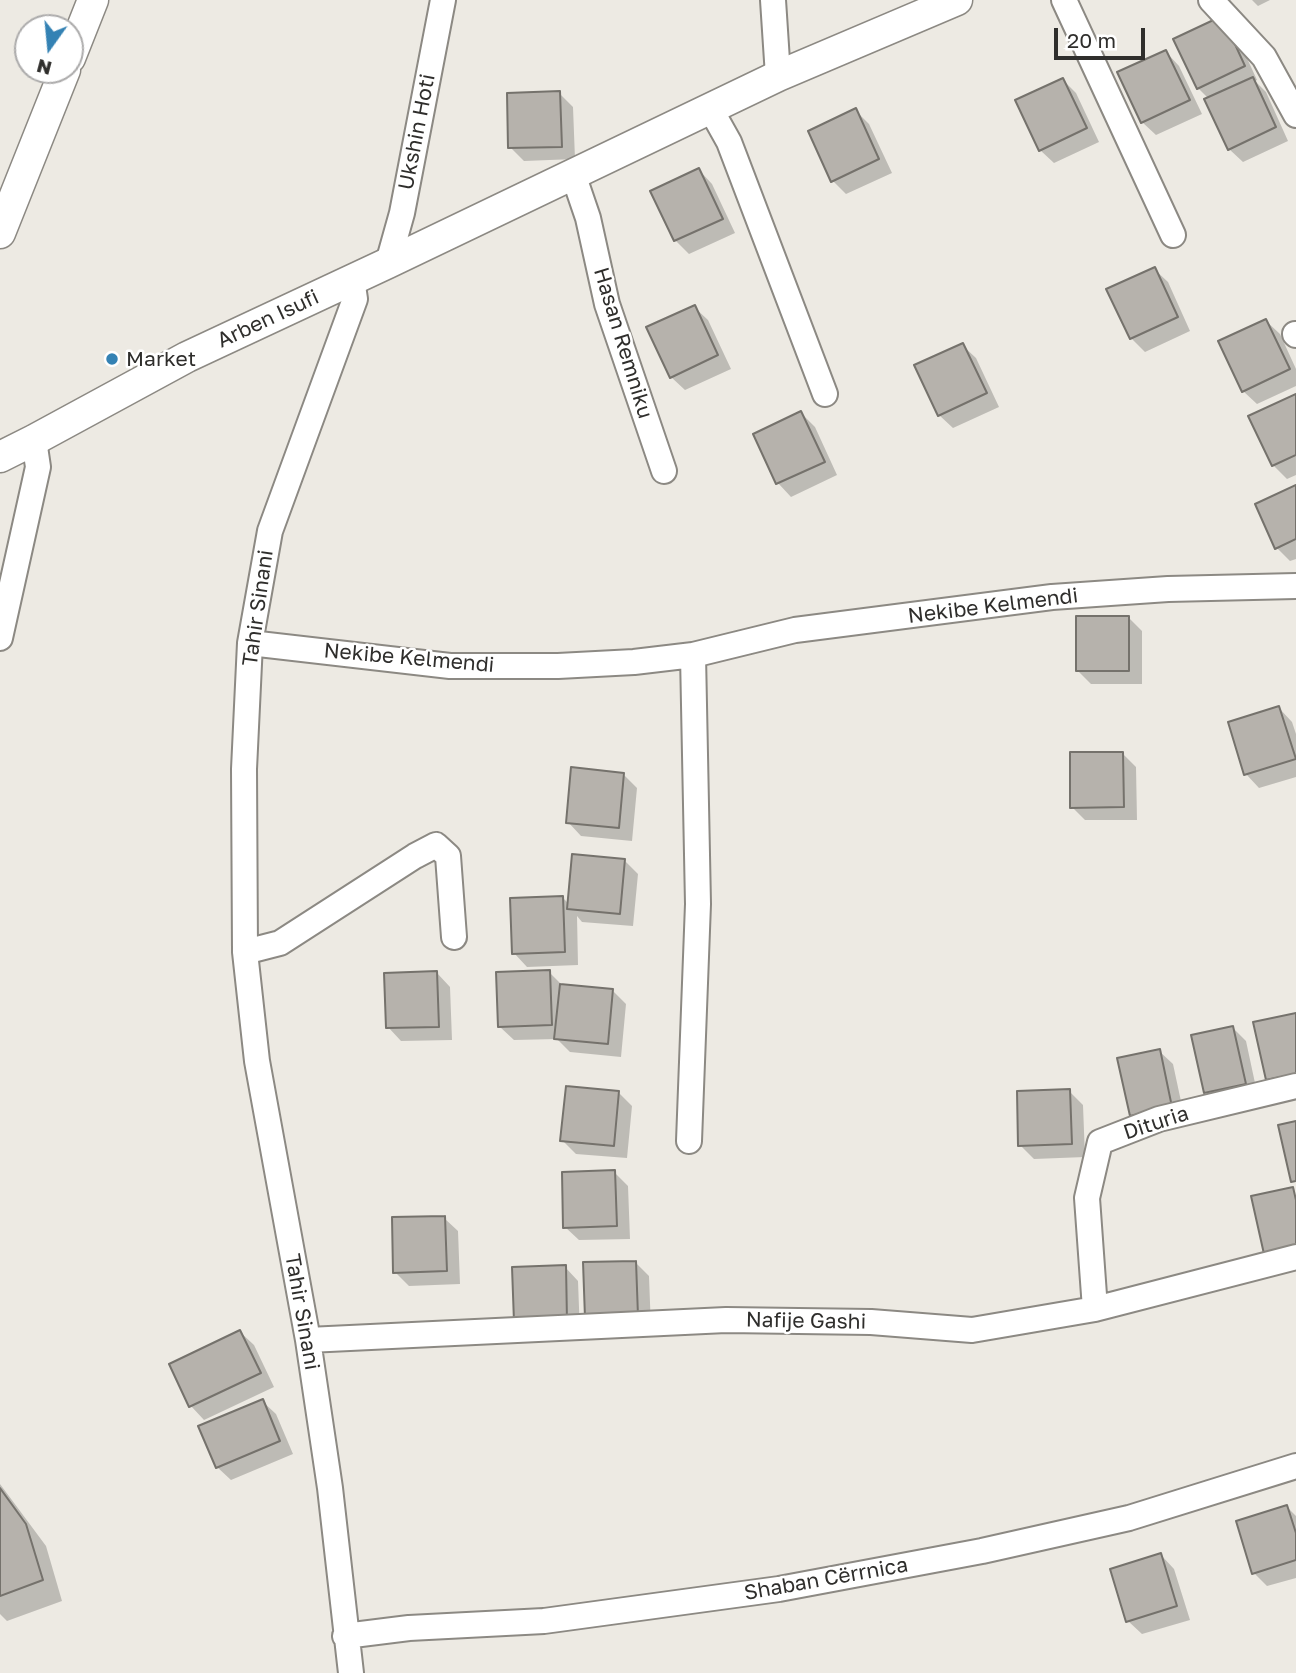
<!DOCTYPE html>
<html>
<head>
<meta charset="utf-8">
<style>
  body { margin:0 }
  #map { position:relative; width:1296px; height:1673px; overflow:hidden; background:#edeae3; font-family:"Golos Text",sans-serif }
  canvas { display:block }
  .north { position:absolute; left:14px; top:14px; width:70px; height:70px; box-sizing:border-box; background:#fff; border:2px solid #acabab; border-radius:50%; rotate:195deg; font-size:19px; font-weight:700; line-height:28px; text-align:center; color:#2f2e2c }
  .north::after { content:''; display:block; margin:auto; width:24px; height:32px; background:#3482b4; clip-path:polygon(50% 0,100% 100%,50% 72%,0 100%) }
  .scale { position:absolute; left:1054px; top:28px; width:91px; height:32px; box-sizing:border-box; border:4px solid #2f2e2c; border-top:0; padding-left:9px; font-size:21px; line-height:24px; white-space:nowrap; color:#2f2e2c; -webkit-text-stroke:5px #fff; paint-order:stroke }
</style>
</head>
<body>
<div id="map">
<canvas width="1296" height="1673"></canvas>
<div class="north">N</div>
<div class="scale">20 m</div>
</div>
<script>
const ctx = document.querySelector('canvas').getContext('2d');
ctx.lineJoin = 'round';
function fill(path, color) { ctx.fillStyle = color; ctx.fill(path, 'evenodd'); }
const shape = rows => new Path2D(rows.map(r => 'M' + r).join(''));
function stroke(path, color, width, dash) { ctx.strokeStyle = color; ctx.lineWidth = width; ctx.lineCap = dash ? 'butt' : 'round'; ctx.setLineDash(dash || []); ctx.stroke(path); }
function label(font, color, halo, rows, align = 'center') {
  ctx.font = font + ' "Golos Text",sans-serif'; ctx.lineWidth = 5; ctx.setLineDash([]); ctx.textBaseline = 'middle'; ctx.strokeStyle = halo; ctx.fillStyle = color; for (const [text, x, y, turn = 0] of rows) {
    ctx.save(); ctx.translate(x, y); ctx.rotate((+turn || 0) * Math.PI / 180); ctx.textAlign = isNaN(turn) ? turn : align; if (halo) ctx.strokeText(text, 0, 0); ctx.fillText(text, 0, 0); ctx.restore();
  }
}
const shadow = shape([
  [1252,0,1270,0,1258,6],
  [1235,32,1257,80,1255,81,1266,92,1288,141,1243,162,1229,149,1209,99,1198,88],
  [1166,52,1179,66,1202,114,1156,135,1142,122],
  [1063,80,1076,93,1099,142,1054,163,1040,150],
  [559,93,573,107,575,159,524,161,510,147],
  [856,111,869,124,892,173,846,194,833,181],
  [699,170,712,184,735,233,689,254,675,240,653,192],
  [1154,269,1168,282,1190,331,1145,352,1131,338],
  [694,307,708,320,731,369,685,390,671,377],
  [1266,321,1280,334,1296,369,1296,386,1257,404,1243,391],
  [962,345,976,358,999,407,953,428,939,415],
  [1296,396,1296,475,1287,479,1273,465,1251,417],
  [801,413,815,427,837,475,791,497,778,483],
  [1296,487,1296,559,1290,561,1277,548],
  [1128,617,1142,631,1142,684,1091,684,1078,671],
  [1279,708,1292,722,1296,734,1296,777,1259,788,1246,774],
  [1123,754,1136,767,1137,820,1085,820,1072,807],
  [623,774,637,788,632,841,581,836,568,822],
  [624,860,638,874,633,926,582,922,577,916,578,965,527,967,514,953,563,898,569,904],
  [549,972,563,986,612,990,626,1004,621,1057,570,1052,557,1039,514,1040,500,1027],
  [437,973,450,987,452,1040,401,1041,388,1027],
  [1233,1028,1246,1041,1258,1097,1219,1106,1205,1092],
  [1159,1051,1173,1064,1185,1120,1145,1129,1132,1115],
  [1069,1091,1083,1105,1085,1157,1034,1159,1020,1145],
  [618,1092,632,1106,627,1158,576,1154,562,1140],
  [614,1172,628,1186,630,1239,579,1240,565,1227],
  [444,1218,458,1231,460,1284,409,1286,395,1272],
  [636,1263,649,1276,651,1329,600,1331],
  [565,1267,578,1281,580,1334,529,1335],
  [240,1332,254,1345,274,1387,204,1420,191,1406,171,1365],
  [262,1401,276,1414,293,1454,231,1480,217,1467],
  [0,1484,46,1546,62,1601,7,1621,0,1614],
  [1287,1507,1296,1516,1296,1578,1267,1586,1254,1573],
  [1161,1555,1174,1569,1190,1620,1142,1634,1128,1621]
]);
const building = shape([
  [1222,16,1245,66,1197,89,1173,39,1222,16],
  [1166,50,1190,100,1141,123,1117,72,1166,50],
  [1253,77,1276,127,1228,150,1204,99,1253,77],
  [1063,78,1087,128,1039,151,1015,100,1063,78],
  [560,91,562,147,508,148,507,93,560,91],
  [856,108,879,159,831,182,808,131,856,108],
  [699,168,723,219,674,241,650,191,699,168],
  [1155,267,1178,317,1130,339,1106,289,1155,267],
  [695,305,718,355,670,378,646,327,695,305],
  [1266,319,1290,369,1242,392,1218,341,1266,319],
  [963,343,987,393,938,416,914,365,963,343],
  [1296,394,1296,455,1272,466,1248,416,1296,394],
  [801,411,825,462,776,484,753,434,801,411],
  [1296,485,1296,539,1275,549,1255,504,1296,485],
  [1076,616,1129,616,1129,671,1076,671,1076,616],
  [1279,706,1296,759,1244,775,1228,722,1279,706],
  [1070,752,1123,752,1124,807,1070,808,1070,752],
  [571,767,624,773,619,828,566,823,571,767],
  [572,854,625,859,620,914,567,909,572,854],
  [563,896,565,952,512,954,510,898,563,896],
  [550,970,552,1025,498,1027,496,972,550,970],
  [437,971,439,1027,386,1028,384,973,437,971],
  [560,984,613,989,608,1044,554,1039,560,984],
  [1296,1013,1296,1074,1266,1080,1253,1022,1296,1013],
  [1233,1026,1246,1084,1204,1093,1191,1035,1233,1026],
  [1160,1049,1172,1107,1130,1116,1117,1058,1160,1049],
  [566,1086,619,1091,614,1146,560,1141,566,1086],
  [1070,1089,1072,1144,1018,1146,1017,1091,1070,1089],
  [1296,1121,1296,1181,1291,1182,1278,1125,1296,1121],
  [615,1170,617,1226,563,1228,562,1172,615,1170],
  [1293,1187,1296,1200,1296,1247,1264,1254,1251,1196,1293,1187],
  [445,1216,447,1271,393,1273,392,1217,445,1216],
  [636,1261,638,1316,585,1318,583,1262,636,1261],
  [566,1265,567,1321,514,1322,512,1267,566,1265],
  [240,1330,261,1373,189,1407,169,1364,240,1330],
  [263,1399,280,1441,216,1468,198,1426,263,1399],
  [0,1488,26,1524,43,1580,0,1596,0,1488],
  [1287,1505,1296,1533,1296,1560,1252,1574,1236,1521,1287,1505],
  [1161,1553,1177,1606,1126,1622,1110,1569,1161,1553]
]);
const minor = shape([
  [773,0,778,76],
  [1064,0,1173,235],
  [1211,0,1264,57,1296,115],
  [710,108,729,142,825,394],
  [573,174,588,218,607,304,664,471],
  [388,263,402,213,443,0],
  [1295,334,1296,335],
  [0,638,38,467,34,440],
  [250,643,450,666,558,666,634,662,693,655,795,630,1052,597,1168,589,1296,586],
  [245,952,280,943,415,856,436,845,448,856,454,937],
  [689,1141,698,904,693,655],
  [1095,1309,1087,1198,1100,1142,1159,1119,1296,1086],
  [308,1340,726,1320,871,1322,972,1330,1095,1309,1296,1257],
  [345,1636,409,1628,544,1621,779,1589,982,1551,1129,1518,1296,1466],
  [351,1673,330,1488,308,1340,257,1061,245,952,244,769,250,643,270,531,355,299,352,279]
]);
const tertiary = shape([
  [70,58,93,0],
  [0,233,65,70],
  [0,457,34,440,187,357,388,263,778,76,957,0]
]);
const markers = [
  [112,359,7,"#3482b4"]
];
const streetNames = [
  ["Ukshin Hoti",417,132,-79],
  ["Arben Isufi",268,319,-25],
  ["Hasan Remniku",623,343,73],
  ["Nekibe Kelmendi",993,606,-7],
  ["Tahir Sinani",258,608,-82],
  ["Nekibe Kelmendi",409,658,5],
  ["Dituria",1156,1123,-18],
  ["Tahir Sinani",302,1312,80],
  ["Nafije Gashi",806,1321,1],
  ["Shaban Cërrnica",826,1579,-10]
];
const poiNames = [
  ["Market",126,359]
];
fill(shadow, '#0003');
fill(building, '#b6b2ac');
stroke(building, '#75726c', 2);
stroke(minor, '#8c8983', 28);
stroke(tertiary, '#8c8983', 33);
stroke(minor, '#fff', 24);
stroke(tertiary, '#fff', 30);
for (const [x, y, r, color] of markers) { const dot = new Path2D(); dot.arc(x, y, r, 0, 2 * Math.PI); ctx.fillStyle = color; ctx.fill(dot); stroke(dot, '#fff', 2.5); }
label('21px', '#2f2e2c', '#fff', streetNames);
label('21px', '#2f2e2c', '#fff', poiNames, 'left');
</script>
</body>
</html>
